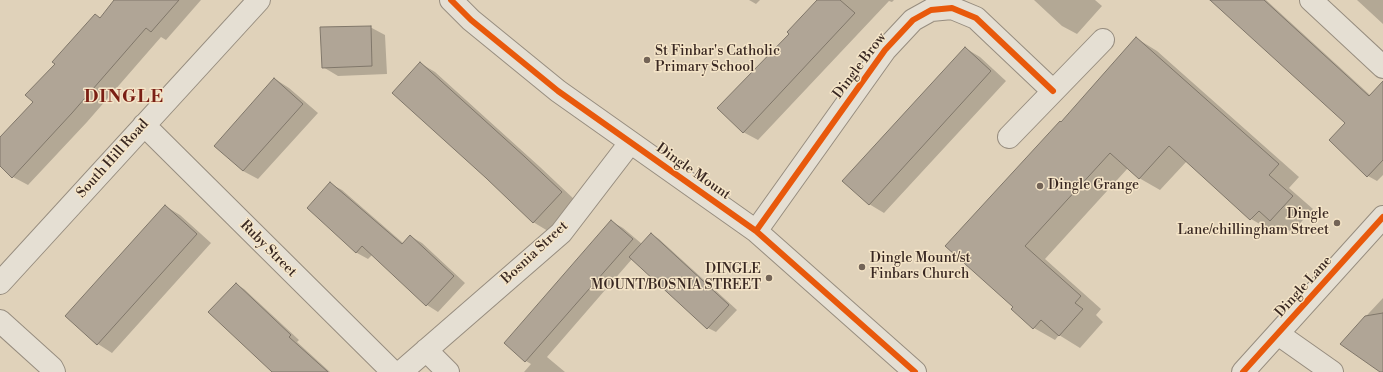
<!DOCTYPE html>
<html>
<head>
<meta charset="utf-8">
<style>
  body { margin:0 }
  canvas { display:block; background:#e0d2ba }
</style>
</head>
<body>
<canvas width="1383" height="372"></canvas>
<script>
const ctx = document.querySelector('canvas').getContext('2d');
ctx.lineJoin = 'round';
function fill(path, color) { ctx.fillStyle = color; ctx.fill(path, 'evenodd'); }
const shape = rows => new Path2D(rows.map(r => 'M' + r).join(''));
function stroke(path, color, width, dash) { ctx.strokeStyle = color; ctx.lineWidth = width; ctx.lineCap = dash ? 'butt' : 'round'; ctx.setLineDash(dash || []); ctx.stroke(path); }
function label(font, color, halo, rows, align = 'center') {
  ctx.font = font + ' "Libre Bodoni",serif'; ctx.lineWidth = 3; ctx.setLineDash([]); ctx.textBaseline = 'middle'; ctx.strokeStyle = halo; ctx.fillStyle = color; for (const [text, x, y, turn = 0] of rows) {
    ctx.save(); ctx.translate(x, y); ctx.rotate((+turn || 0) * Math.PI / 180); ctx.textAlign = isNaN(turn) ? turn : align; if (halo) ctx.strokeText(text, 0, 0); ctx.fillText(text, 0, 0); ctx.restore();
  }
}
const shadow = shape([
  [116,0,201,0,166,40,161,37,87,122,28,185,13,177,0,165,0,138,34,102,56,64,95,15,101,18],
  [749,0,760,0,756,4],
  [819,0,894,0,892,2,889,1,758,140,743,132,790,34],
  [1034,0,1095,0,1102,6,1077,34,1062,26],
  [1212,0,1266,0,1370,95,1383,98,1383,175,1377,181,1368,176,1346,123],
  [1357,0,1383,0,1383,24],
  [370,27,385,35,387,74,338,76,323,67],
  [1136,38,1157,51,1299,177,1289,188,1313,209,1292,232,1278,225,1272,231,1251,219,1187,161,1160,190,1139,178,1128,168,1045,259,1101,309,1096,315,1103,322,1080,348,1059,335,1055,340,1034,328,1015,307,947,246,1061,123],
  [965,48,980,57,1006,81,884,213,869,204],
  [420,63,435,72,540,167,576,201,548,231,533,222],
  [275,79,289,88,318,113,258,179,243,171],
  [331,184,342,190,403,243,410,236,422,243,465,283,438,312,427,305,372,255,368,259,357,253,308,208],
  [165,206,180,215,211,243,112,353,98,344,66,316],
  [611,221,623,228,642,244,651,234,659,239,737,310,716,332,708,328,632,259,547,357,565,372,524,372,531,364,526,361],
  [236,284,244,289,299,340,297,342,330,372,273,372],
  [1383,298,1383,372,1381,372,1341,343]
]);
const building = shape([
  [114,0,179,0,151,32,146,28,72,113,12,178,0,166,0,137,33,102,25,95,55,64,52,62,95,14,100,18,114,0],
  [817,0,840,0,855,13,743,133,717,108,789,34,787,32,817,0],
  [1210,0,1264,0,1369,96,1383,81,1383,160,1367,177,1329,140,1345,123,1210,0],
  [371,26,372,66,322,68,320,27,371,26],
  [1136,37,1279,164,1269,175,1293,196,1270,221,1259,211,1250,220,1169,146,1139,179,1110,153,1025,246,1081,296,1075,303,1083,309,1059,336,1041,320,1033,329,1011,309,1013,307,945,246,1060,121,1061,122,1136,37],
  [965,47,991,71,869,205,842,181,965,47],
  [420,62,525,157,562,192,533,223,486,178,392,93,420,62],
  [274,78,303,104,243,171,214,146,274,78],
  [330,182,402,244,410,235,454,276,426,306,362,246,356,253,307,208,330,182],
  [165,205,197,234,97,345,65,316,165,205],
  [611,220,633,239,525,362,504,343,611,220],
  [651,233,729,305,707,329,629,257,651,233],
  [236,283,291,335,289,337,328,372,272,372,208,312,236,283],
  [1383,313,1383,372,1380,372,1340,344,1365,316,1383,313]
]);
const minor = shape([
  [451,0,471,20,558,91,756,231,915,372],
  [1311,0,1383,67],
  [144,125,393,372],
  [1009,137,1103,40],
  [756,231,885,50,913,20,931,10,952,8,976,18,1053,91],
  [0,283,259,0],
  [0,321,52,368,54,372],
  [1278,334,1332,372],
  [426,350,448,372],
  [401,372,561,233,630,143],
  [1243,372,1383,217]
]);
const cycleway = shape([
  [451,0,471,20,558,91,756,231,915,372],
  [756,231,885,50,913,20,931,10,952,8,976,18,1053,91],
  [1243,372,1383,217]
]);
const markers = [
  [647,60,4,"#736457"],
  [1040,186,4,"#736457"],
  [1337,223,4,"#736457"],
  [862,267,4,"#736457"],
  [769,278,4,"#736457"]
];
const poiNames = [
  ["St Finbar's Catholic",655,52],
  ["Primary School",655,68],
  ["Dingle Grange",1048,186],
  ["Dingle",1329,215,"right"],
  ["Lane/chillingham Street",1329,231,"right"],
  ["Dingle Mount/st",870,259],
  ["Finbars Church",870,275],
  ["DINGLE",761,270,"right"],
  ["MOUNT/BOSNIA STREET",761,286,"right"]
];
const streetNames = [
  ["Dingle Brow",860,66,-53],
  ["South Hill Road",113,159,-48],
  ["Dingle Mount",693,172,35],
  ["Ruby Street",268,249,45],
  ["Bosnia Street",535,253,-43],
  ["Dingle Lane",1304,287,-48]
];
const districtNames = [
  ["DINGLE",124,98]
];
fill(shadow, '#0003');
fill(building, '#b0a596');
stroke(building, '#80776a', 1);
stroke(minor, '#978d7f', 24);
stroke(minor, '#e5dfd3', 22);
stroke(cycleway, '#e8590c', 6);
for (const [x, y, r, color] of markers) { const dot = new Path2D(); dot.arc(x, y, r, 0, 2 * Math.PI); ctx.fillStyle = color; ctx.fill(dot); stroke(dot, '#f5e5c8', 1.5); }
label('14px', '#392822', '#f5e5c8', poiNames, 'left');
label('14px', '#392822', '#f5e5c8', streetNames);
ctx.letterSpacing = '1px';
label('bold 18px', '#7a1f14', '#f5e5c8', districtNames);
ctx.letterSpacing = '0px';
</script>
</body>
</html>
